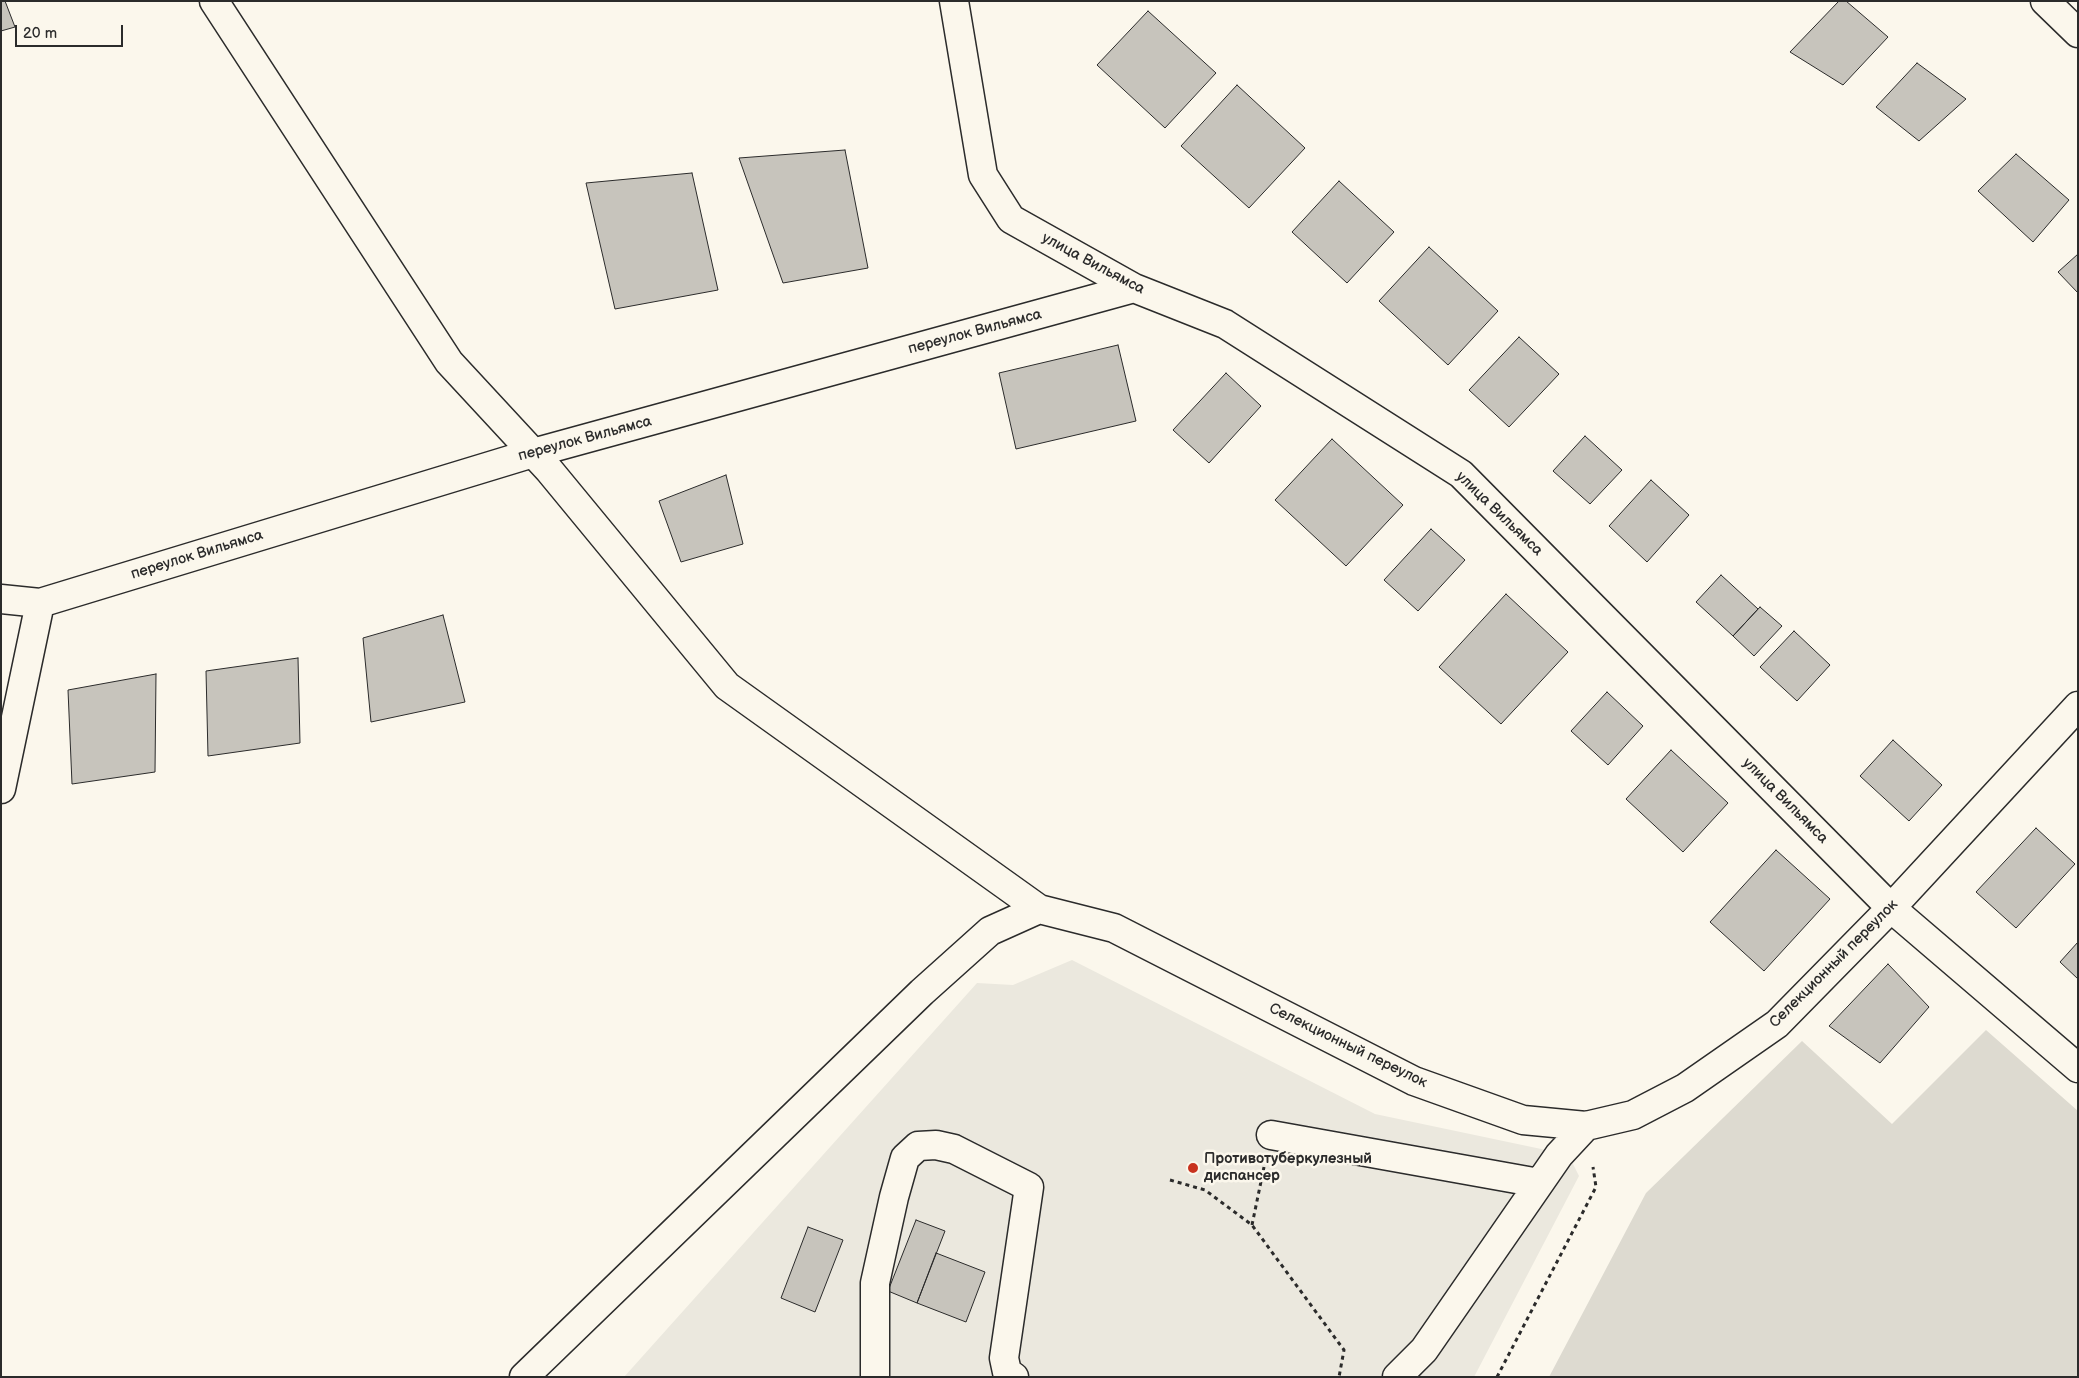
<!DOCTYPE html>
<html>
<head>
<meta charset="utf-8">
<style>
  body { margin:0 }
  #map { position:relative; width:2079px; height:1378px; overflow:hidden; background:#fbf7ec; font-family:"Balsamiq Sans",sans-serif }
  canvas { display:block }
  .frame { position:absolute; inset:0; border:2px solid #2b2b2b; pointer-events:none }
  .scale { position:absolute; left:15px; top:25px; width:108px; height:22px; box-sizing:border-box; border:2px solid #2b2b2b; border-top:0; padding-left:6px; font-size:15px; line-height:18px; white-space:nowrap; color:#2b2b2b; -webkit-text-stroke:4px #fbf7ec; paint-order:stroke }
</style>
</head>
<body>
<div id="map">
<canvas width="2079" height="1378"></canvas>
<div class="frame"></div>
<div class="scale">20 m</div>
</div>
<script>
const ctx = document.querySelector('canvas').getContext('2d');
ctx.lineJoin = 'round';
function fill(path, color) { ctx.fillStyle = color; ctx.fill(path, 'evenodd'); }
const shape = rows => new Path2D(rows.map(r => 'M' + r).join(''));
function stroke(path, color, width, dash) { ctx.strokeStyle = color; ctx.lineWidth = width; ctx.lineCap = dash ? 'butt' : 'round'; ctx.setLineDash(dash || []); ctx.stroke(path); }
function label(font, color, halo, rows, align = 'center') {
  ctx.font = font + ' "Balsamiq Sans",sans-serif'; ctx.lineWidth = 5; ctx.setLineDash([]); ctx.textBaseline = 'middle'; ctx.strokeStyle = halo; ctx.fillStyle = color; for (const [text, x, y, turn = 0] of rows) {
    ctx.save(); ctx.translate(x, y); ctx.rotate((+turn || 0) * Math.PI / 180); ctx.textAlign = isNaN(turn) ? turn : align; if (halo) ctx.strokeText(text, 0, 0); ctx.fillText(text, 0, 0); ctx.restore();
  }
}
const built = shape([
  [1072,960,1375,1114,1546,1150,1571,1160,1579,1176,1474,1377,624,1377,977,983,1013,985]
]);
const green = shape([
  [1986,1030,2078,1111,2078,1377,1549,1377,1646,1193,1802,1041,1892,1124]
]);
const building = shape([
  [1,1,5,1,15,27,1,31,1,1],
  [1839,1,1846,1,1888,37,1843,85,1790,52,1839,1],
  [1148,11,1216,73,1165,128,1097,65,1148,11],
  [1917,63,1966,99,1919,141,1876,107,1917,63],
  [1237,85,1305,148,1249,208,1181,146,1237,85],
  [845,150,868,268,783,283,739,158,845,150],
  [2016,154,2069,200,2033,242,1978,191,2016,154],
  [692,173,718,290,615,309,586,183,692,173],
  [1339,181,1394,232,1347,283,1292,232,1339,181],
  [1429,247,1498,311,1448,365,1379,301,1429,247],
  [2078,254,2078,293,2058,272,2078,254],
  [1519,337,1559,374,1509,427,1469,390,1519,337],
  [1118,345,1136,421,1016,449,999,373,1118,345],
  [1226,373,1261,406,1209,463,1173,430,1226,373],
  [1585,436,1622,470,1590,504,1553,471,1585,436],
  [1332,439,1403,505,1346,566,1275,500,1332,439],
  [726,475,743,544,681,562,659,501,726,475],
  [1651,480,1689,515,1647,562,1609,526,1651,480],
  [1431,529,1465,560,1418,611,1384,580,1431,529],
  [1721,575,1758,609,1733,636,1696,602,1721,575],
  [1506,594,1568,652,1501,724,1439,667,1506,594],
  [1760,607,1782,626,1754,656,1733,636,1760,607],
  [443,615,465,702,371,722,363,638,443,615],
  [1794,631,1830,665,1797,701,1760,667,1794,631],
  [298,658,300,743,208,756,206,671,298,658],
  [156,674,155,772,72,784,68,690,156,674],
  [1607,692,1643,726,1608,765,1571,731,1607,692],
  [1893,740,1942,785,1909,821,1860,776,1893,740],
  [1671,750,1728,803,1683,852,1626,799,1671,750],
  [2036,828,2075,864,2016,928,1976,892,2036,828],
  [1776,850,1830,899,1764,971,1710,922,1776,850],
  [2078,942,2078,979,2060,962,2078,942],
  [1888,964,1929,1007,1880,1063,1829,1026,1888,964],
  [916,1220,945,1231,917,1303,888,1291,916,1220],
  [808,1227,843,1240,815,1312,781,1298,808,1227],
  [936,1253,985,1272,966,1322,917,1303,936,1253]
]);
const path = shape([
  [1170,1180,1205,1190,1252,1225,1344,1350,1339,1377],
  [1252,1225,1264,1167],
  [1497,1377,1596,1187,1593,1167]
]);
const minor = shape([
  [214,1,449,362,549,470,727,686,1039,909,1114,928,1414,1081,1523,1120,1586,1126,1633,1115,1685,1088,1777,1024,1891,908,2078,706],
  [954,1,983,175,1011,219,1134,288,1225,324,1461,474,1891,908,2078,1068],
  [2045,1,2078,33],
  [1,599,40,603,533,453,1134,288],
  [1,789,40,603],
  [1271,1135,1539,1183],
  [524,1377,922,992,990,931,1039,909],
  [875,1377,875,1283,894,1197,905,1158,918,1146,936,1145,954,1149,1029,1187,1004,1358,1007,1372,1014,1377],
  [1397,1377,1424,1350,1559,1155,1586,1126]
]);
const markers = [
  [1193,1168,6,"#c8321e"]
];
const streetNames = [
  ["улица Вильямса",1093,264,28],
  ["переулок Вильямса",975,332,-15],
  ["переулок Вильямса",585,439,-15],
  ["улица Вильямса",1499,514,44],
  ["переулок Вильямса",197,555,-17],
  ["улица Вильямса",1785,801,45],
  ["Селекционный переулок",1834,964,-45],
  ["Селекционный переулок",1348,1046,26]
];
const poiNames = [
  ["Противотуберкулезный",1204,1159],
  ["диспансер",1204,1176]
];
fill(built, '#ebe8de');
fill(green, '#dddad0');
fill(building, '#c7c4bc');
stroke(building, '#2b2b2b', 1);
stroke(minor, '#2b2b2b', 31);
stroke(path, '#2b2b2b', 3, [4, 4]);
stroke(minor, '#fbf7ec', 28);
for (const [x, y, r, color] of markers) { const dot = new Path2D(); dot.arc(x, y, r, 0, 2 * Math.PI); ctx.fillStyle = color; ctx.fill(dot); stroke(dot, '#fbf7ec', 2); }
label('15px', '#2b2b2b', '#fbf7ec', streetNames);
label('bold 15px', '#2b2b2b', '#fbf7ec', poiNames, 'left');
</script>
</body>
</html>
